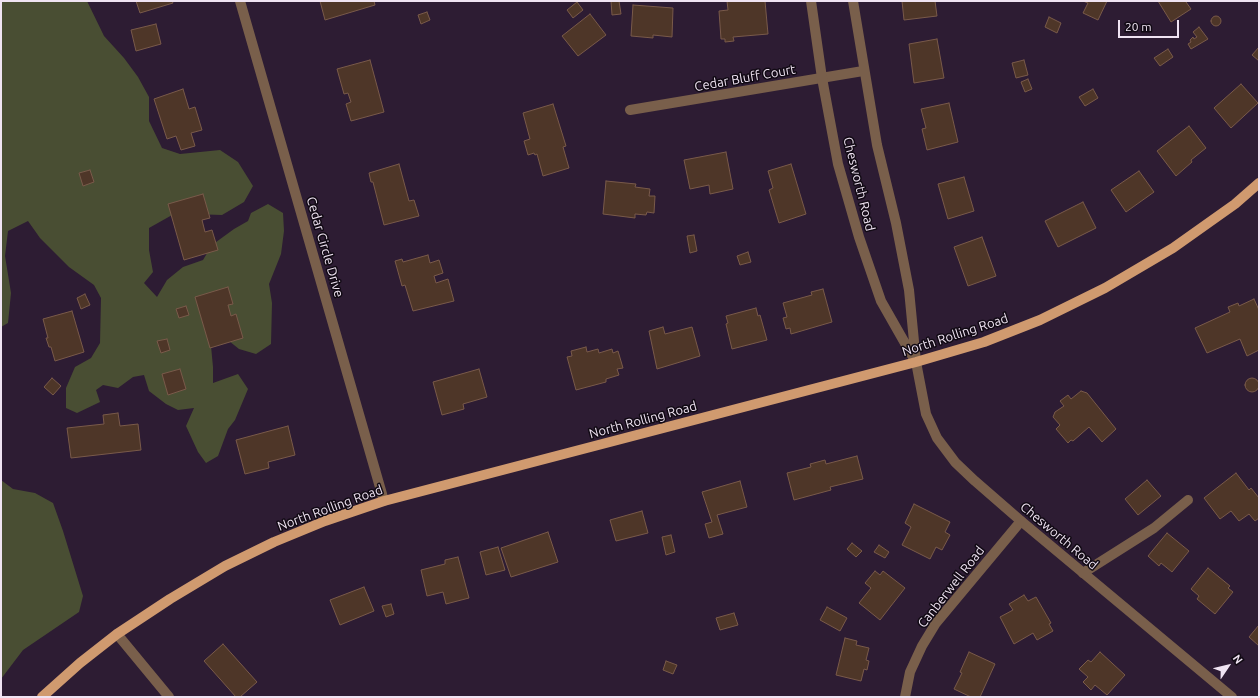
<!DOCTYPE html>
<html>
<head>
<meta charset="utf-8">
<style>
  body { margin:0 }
  #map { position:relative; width:1260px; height:698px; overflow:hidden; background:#2d1c33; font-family:Ubuntu,sans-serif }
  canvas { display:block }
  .frame { position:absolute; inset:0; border:2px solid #efe3f2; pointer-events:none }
  .north { position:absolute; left:1208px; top:646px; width:40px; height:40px; -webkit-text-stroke:3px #110a14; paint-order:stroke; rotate:55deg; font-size:11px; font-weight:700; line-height:16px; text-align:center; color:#efe3f2 }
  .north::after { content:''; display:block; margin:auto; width:14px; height:18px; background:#efe3f2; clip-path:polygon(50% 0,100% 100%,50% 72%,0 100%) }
  .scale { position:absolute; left:1118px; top:20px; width:61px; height:18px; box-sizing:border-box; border:2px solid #efe3f2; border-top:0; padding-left:5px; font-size:12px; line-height:14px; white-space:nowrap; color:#efe3f2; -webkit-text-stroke:3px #110a14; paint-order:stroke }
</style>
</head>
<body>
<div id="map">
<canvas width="1260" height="698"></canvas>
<div class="frame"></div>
<div class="north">N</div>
<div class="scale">20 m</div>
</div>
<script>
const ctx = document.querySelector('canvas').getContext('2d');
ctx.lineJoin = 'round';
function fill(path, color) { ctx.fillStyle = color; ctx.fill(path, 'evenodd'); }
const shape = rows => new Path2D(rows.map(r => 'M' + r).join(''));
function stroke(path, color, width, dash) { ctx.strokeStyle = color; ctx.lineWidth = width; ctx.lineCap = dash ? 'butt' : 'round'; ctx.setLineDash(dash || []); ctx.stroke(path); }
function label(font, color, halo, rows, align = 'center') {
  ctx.font = font + ' Ubuntu,sans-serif'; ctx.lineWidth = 3; ctx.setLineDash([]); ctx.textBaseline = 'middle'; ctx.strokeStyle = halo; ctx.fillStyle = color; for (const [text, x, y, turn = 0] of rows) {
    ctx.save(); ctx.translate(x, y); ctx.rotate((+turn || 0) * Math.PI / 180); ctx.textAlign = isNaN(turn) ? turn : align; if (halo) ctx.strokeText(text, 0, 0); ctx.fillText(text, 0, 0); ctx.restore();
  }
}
const forest = shape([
  [1,1,87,1,104,36,124,58,138,77,149,97,149,121,162,148,180,154,220,150,238,162,253,186,244,202,222,215,193,214,181,210,149,228,149,250,153,272,144,283,157,297,167,280,183,267,203,260,212,245,234,229,248,221,251,213,268,204,283,213,284,231,281,254,269,284,272,303,271,344,256,354,239,349,209,325,213,367,213,383,238,374,248,389,235,420,228,429,218,456,206,463,198,452,186,426,194,408,178,410,166,404,149,391,144,375,133,377,118,388,103,385,96,390,100,402,77,413,66,408,66,388,75,367,91,358,100,343,101,298,94,285,69,267,40,238,28,221,8,231,5,256,11,293,8,323,1,327],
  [1,480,13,489,35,493,53,503,63,531,83,596,79,612,23,650,1,679]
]);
const building = shape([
  [136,1,172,1,173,3,140,13,136,1],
  [320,1,374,1,375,5,325,20,320,1],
  [611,1,619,1,621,14,612,15,611,1],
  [727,1,765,1,768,34,733,37,734,41,725,42,725,39,721,39,719,11,728,10,727,1],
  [902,1,935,1,937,16,904,20,902,1],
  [1083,1,1107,1,1098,20,1083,13,1088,3,1083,1],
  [1158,1,1187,1,1186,2,1191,9,1171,22,1158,1],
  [577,2,583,10,573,18,567,10,577,2],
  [633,5,673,8,672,37,653,35,653,38,631,36,633,5],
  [427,12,430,20,421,24,418,15,427,12],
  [590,14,606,35,578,56,562,36,590,14],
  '1211 21a5 5 0 1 1 10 0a5 5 0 1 1-10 0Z',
  [1049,17,1061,23,1057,33,1045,27,1049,17],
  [156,24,161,44,136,51,131,30,156,24],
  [1199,27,1208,39,1191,49,1188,44,1191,42,1190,40,1193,37,1194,39,1197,37,1193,32,1199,27],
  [937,39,944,78,914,83,909,44,937,39],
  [1259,47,1259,61,1252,55,1259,47],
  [1168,49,1173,57,1160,66,1154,58,1168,49],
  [370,60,384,112,351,121,346,104,351,102,348,93,344,94,337,69,370,60],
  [1024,60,1028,75,1016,78,1012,63,1024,60],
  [1028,79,1032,89,1025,92,1021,82,1028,79],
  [1241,84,1258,103,1231,128,1214,108,1241,84],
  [183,89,189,109,195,107,202,130,191,133,195,146,181,150,176,136,167,139,154,99,183,89],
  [1093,89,1098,98,1085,106,1079,97,1093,89],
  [949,103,958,142,927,150,922,129,926,128,921,109,949,103],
  [553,104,566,146,563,147,569,168,543,176,537,154,535,155,534,153,528,155,524,141,530,139,523,113,553,104],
  [1189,126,1206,148,1191,160,1192,162,1176,176,1157,151,1189,126],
  [726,152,733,189,710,194,709,185,690,189,684,160,726,152],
  [399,164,409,201,414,200,419,216,384,225,373,182,371,182,369,173,399,164],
  [791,164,806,214,779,223,769,190,773,188,768,171,791,164],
  [90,170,94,182,83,186,79,173,90,170],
  [1139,171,1154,192,1126,212,1111,190,1139,171],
  [964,177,974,211,948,219,938,184,964,177],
  [606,181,636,184,635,187,650,189,649,196,655,196,654,213,647,212,646,215,635,214,635,218,603,214,606,181],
  [203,194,210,218,202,220,205,232,212,230,218,250,184,260,168,204,203,194],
  [1083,202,1096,228,1058,247,1045,221,1083,202],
  [694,235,697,251,690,253,687,236,694,235],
  [982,237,996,276,968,286,954,247,982,237],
  [748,252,751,262,740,265,737,256,748,252],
  [428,255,430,263,439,260,443,273,434,276,436,283,448,279,454,301,413,311,405,285,402,286,395,261,402,259,403,262,428,255],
  [228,287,233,304,228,305,231,316,236,314,243,338,210,348,195,297,228,287],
  [823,289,832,322,791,334,790,328,786,329,783,318,787,317,783,303,812,295,811,292,823,289],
  [85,294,90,305,81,309,77,298,85,294],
  [1254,299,1259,310,1259,350,1247,356,1240,339,1207,353,1195,328,1230,312,1228,307,1238,303,1239,306,1254,299],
  [186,306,189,315,179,318,176,309,186,306],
  [756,308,758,316,760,315,767,340,732,349,726,324,728,323,726,316,756,308],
  [72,311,84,352,55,361,51,347,49,347,46,338,48,338,43,319,72,311],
  [663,327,665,334,692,327,700,356,657,369,649,331,663,327],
  [167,339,170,350,161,353,157,341,167,339],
  [586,347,587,352,598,349,599,353,612,349,613,353,618,351,623,368,617,369,619,375,606,379,606,382,576,390,567,357,572,356,571,351,586,347],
  [180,369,186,389,168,395,162,374,180,369],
  [479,369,487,397,463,404,464,409,442,415,433,382,479,369],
  [52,378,61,386,53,395,44,387,52,378],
  '1245 385a7 7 0 1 1 14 0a7 7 0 1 1-14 0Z',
  [1081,391,1087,393,1116,429,1102,442,1089,427,1073,441,1071,440,1068,443,1056,429,1060,425,1053,417,1055,412,1064,406,1060,401,1068,395,1071,399,1081,391],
  [118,413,120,426,138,424,141,450,71,458,67,428,104,424,103,415,118,413],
  [288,426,295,455,268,462,269,468,245,474,236,440,288,426],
  [857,456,863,479,830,487,831,490,794,500,787,473,811,467,810,464,825,460,826,464,857,456],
  [1236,473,1249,490,1251,488,1259,498,1259,518,1255,521,1249,514,1239,521,1231,511,1220,519,1204,498,1236,473],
  [1147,480,1161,496,1138,515,1125,499,1147,480],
  [740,481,747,507,717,515,723,534,709,538,705,524,712,522,702,492,740,481],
  [914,504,950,522,945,532,950,535,942,550,936,547,930,559,902,545,911,527,905,523,914,504],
  [642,511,648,533,616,541,610,520,642,511],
  [548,532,558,562,511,577,501,548,548,532],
  [1167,533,1189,551,1172,572,1161,563,1159,566,1148,556,1167,533],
  [671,535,675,552,666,555,662,537,671,535],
  [852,543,862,551,856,557,847,549,852,543],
  [879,545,889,552,885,558,874,552,879,545],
  [498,547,505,570,486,575,480,552,498,547],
  [458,557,469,598,446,604,443,592,427,596,421,570,445,564,445,560,458,557],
  [1208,568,1230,586,1228,588,1233,592,1215,614,1197,599,1199,596,1191,589,1208,568],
  [875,571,880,575,883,571,905,588,880,620,859,603,871,588,865,583,875,571],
  [364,587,374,611,340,625,330,600,364,587],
  [1024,595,1028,601,1036,597,1051,623,1049,624,1053,631,1037,640,1033,633,1014,644,1000,617,1013,610,1009,604,1024,595],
  [391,604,394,614,386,617,382,606,391,604],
  [827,607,847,618,840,631,820,620,827,607],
  [734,613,738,625,720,630,716,618,734,613],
  [1259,625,1259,646,1249,637,1259,625],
  [845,638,857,641,856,645,869,648,866,660,869,661,867,670,864,669,861,681,836,675,845,638],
  [223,644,257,682,240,697,236,697,204,661,223,644],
  [969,652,995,664,980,697,971,697,954,689,962,673,960,672,969,652],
  [1100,652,1125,675,1107,695,1095,685,1091,690,1083,682,1088,677,1079,669,1088,660,1091,662,1100,652],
  [666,661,677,665,673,674,663,670,666,661]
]);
const service = shape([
  [1083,573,1154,528,1188,500]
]);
const minor = shape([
  [240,1,384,501],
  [630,110,863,71],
  [117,634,169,697],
  [905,697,910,672,922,646,936,623,1021,521]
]);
const tertiary = shape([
  [811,1,822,78,838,164,859,237,881,301,914,359],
  [853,1,877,145,896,223,909,290,916,362,926,414,937,438,955,462,975,481,1021,521,1232,697]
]);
const primary = shape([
  [42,697,80,663,117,634,170,599,225,566,274,542,325,521,384,501,916,362,984,342,1040,320,1105,288,1173,248,1235,204,1259,183]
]);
const streetNames = [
  ["Cedar Bluff Court",745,78,-10],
  ["Chesworth Road",859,184,76],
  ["Cedar Circle Drive",325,247,74],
  ["North Rolling Road",955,335,-18],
  ["North Rolling Road",643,420,-15],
  ["North Rolling Road",330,508,-20],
  ["Chesworth Road",1059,536,40],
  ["Canberwell Road",951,587,-52]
];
fill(forest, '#494e33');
fill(building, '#4e3628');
stroke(building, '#795a4a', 1);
stroke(service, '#795f4b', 10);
stroke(minor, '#795f4b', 10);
stroke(tertiary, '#795f4b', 10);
stroke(primary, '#d09a6f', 10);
label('13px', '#efe3f2', '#110a14', streetNames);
</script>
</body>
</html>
